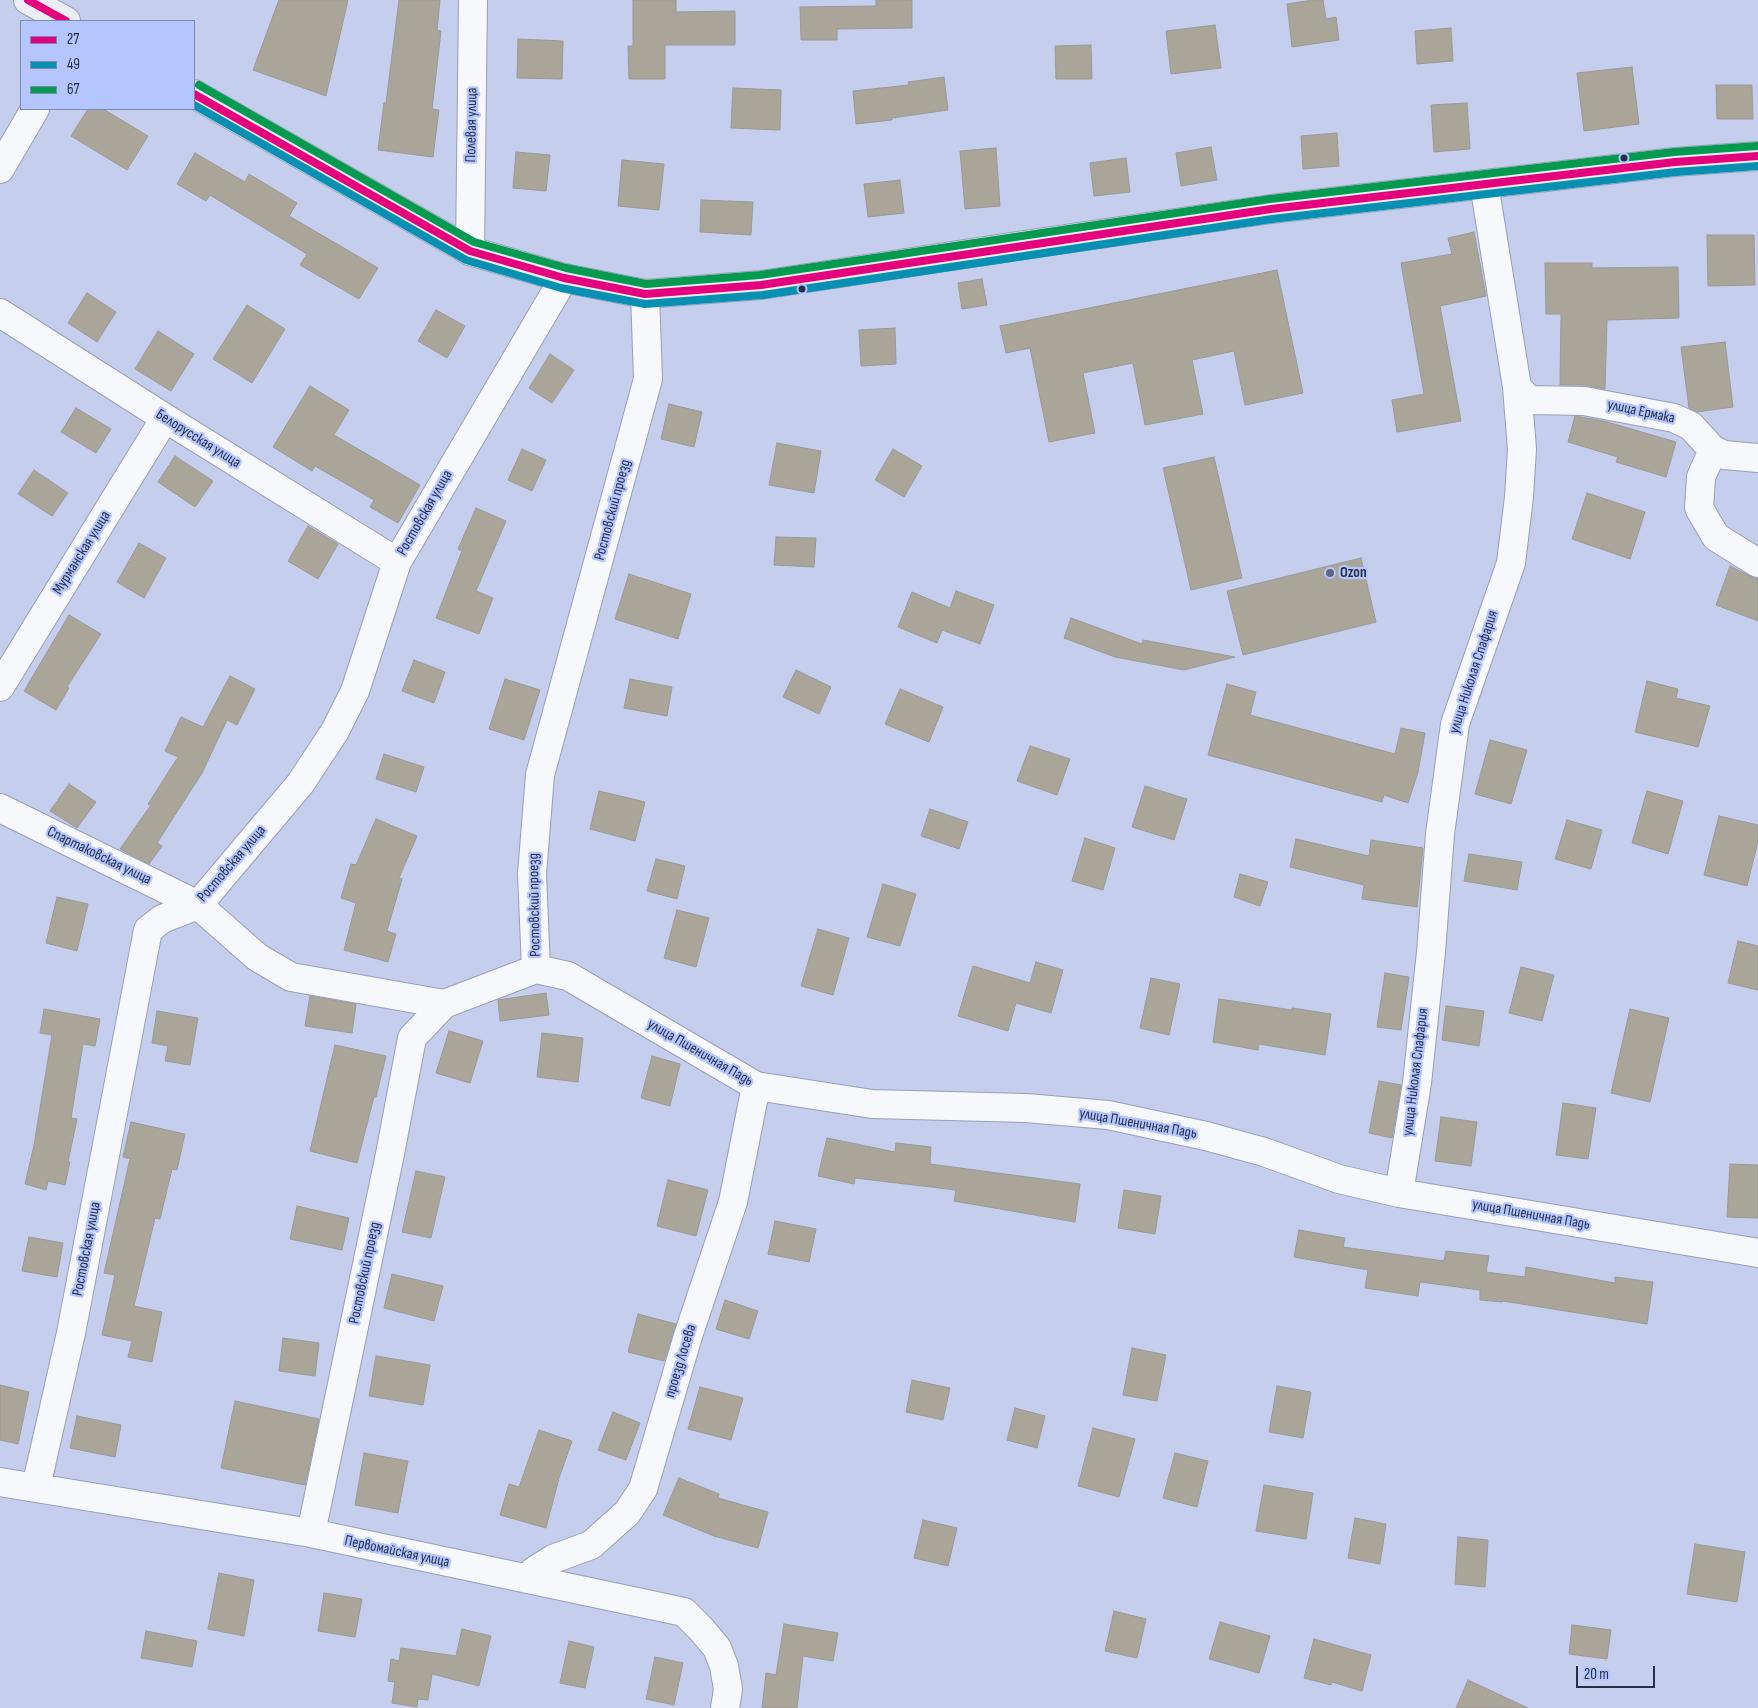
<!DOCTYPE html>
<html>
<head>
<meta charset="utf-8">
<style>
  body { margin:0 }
  #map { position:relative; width:1758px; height:1708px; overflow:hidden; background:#c5ceec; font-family:"Sofia Sans Condensed",sans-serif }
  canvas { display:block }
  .legend { position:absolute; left:20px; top:20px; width:175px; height:90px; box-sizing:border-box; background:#b4c6fd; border:1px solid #7b89b5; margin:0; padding:6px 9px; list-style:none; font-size:15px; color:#262e49 }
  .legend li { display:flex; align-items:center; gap:10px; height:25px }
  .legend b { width:25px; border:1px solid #7b89b5 }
  .scale { position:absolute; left:1576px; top:1666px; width:79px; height:22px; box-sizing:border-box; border:2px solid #262e49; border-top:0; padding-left:6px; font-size:15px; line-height:18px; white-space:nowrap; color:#262e49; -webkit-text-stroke:4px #b4c6fd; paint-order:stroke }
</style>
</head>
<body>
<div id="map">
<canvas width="1758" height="1708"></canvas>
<ul class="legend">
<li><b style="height:6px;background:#e5007d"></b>27</li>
<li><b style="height:6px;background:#0890b3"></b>49</li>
<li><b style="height:6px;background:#049a50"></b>67</li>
</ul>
<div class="scale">20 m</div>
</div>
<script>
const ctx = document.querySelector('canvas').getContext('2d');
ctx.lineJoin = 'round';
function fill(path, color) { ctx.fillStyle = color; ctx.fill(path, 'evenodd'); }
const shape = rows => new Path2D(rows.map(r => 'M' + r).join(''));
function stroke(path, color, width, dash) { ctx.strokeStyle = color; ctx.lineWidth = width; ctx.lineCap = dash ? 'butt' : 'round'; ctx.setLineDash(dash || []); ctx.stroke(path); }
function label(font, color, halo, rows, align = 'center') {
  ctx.font = font + ' "Sofia Sans Condensed",sans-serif'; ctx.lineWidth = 4.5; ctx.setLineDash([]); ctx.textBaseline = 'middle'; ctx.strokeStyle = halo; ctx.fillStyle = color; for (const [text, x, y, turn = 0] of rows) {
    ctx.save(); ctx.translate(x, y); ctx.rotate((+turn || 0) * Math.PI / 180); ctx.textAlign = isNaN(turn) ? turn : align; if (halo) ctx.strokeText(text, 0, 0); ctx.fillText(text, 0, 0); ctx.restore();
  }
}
const building = shape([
  [279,0,348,0,326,96,253,70,279,0],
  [399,0,440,0,437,30,441,31,432,109,439,110,433,157,378,150,384,103,386,103,399,0],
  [633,0,676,0,676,12,735,11,735,45,665,45,665,79,629,79,628,46,633,46,633,0],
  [876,0,912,0,912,28,837,29,837,40,801,40,800,7,876,6,876,0],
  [1313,0,1323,0,1326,19,1336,17,1339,40,1292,47,1287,4,1313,0],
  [1215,25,1221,68,1171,74,1166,31,1215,25],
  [1451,28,1453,61,1417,64,1415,31,1451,28],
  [518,39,563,41,562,79,517,78,518,39],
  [1091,45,1092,79,1056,79,1055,46,1091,45],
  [1632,67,1639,124,1584,131,1577,73,1632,67],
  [944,77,948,110,892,118,892,120,856,124,853,91,909,85,908,82,944,77],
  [1716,85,1752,85,1753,119,1717,119,1716,85],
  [733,88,781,90,780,130,731,128,733,88],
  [1467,103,1470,149,1434,152,1431,105,1467,103],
  [88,109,103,109,148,136,127,170,71,136,88,109],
  [1337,133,1339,166,1303,169,1301,136,1337,133],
  [1211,147,1217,180,1181,186,1176,153,1211,147],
  [996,148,1000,206,965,209,960,151,996,148],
  [516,152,550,155,546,191,513,188,516,152],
  [195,153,245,182,249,174,297,203,289,216,378,268,359,299,300,265,307,254,210,195,206,201,177,184,195,153],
  [1126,158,1130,192,1094,196,1090,163,1126,158],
  [622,160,664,164,659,210,618,206,622,160],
  [900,180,904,213,868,217,864,184,900,180],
  [701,200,753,202,751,235,700,232,701,200],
  [1474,232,1486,296,1440,306,1461,421,1397,432,1392,400,1424,394,1401,263,1452,254,1448,238,1474,232],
  [1707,235,1754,235,1755,285,1708,286,1707,235],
  [1545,263,1592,263,1592,268,1678,267,1679,318,1607,320,1605,389,1584,385,1560,385,1561,314,1546,314,1545,263],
  [1277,270,1303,393,1245,405,1234,351,1192,360,1203,414,1145,425,1133,363,1083,373,1095,433,1049,442,1030,348,1006,353,1000,326,1277,270],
  [982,279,987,305,962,309,958,283,982,279],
  [87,293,116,312,97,342,68,323,87,293],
  [247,305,285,329,252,383,213,359,247,305],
  [436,310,465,326,447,358,418,341,436,310],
  [895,328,896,364,861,366,859,330,895,328],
  [158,331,194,354,171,391,135,369,158,331],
  [1725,342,1733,407,1697,412,1689,408,1681,347,1725,342],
  [550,354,574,370,552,403,529,388,550,354],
  [310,386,349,410,334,435,420,485,398,523,370,507,374,500,315,466,312,471,273,447,310,386],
  [669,404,702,412,694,447,661,439,669,404],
  [76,408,111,429,96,453,61,432,76,408],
  [1575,416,1604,421,1676,442,1666,477,1616,462,1618,457,1568,442,1575,416],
  [777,443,821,451,814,493,769,485,777,443],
  [522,449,546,460,532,491,508,480,522,449],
  [893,449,922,466,904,497,875,480,893,449],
  [175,456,213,481,195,507,158,482,175,456],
  [1214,457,1242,578,1191,590,1163,468,1214,457],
  [34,470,68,493,52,516,18,494,34,470],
  [1587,493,1645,512,1630,559,1572,539,1587,493],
  [476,508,506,521,476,591,493,598,479,634,436,618,462,551,458,549,476,508],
  [308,526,338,544,318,579,288,561,308,526],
  [776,537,816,538,814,567,774,565,776,537],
  [139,543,166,558,144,598,117,582,139,543],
  [1361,558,1376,622,1243,655,1227,591,1361,558],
  [1730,566,1750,576,1758,579,1758,621,1716,605,1730,566],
  [629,574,691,594,678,639,615,619,629,574],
  [956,591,994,605,980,644,942,630,937,643,898,627,912,592,950,608,956,591],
  [69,615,101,634,67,687,69,688,56,710,24,691,69,615],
  [1071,618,1142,644,1143,640,1235,657,1184,670,1115,657,1064,638,1071,618],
  [414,660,445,672,434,703,402,691,414,660],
  [796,670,831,687,819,714,783,697,796,670],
  [230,676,255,689,237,725,227,720,202,773,157,843,162,846,149,864,120,849,151,805,148,804,178,757,165,751,181,717,203,727,230,676],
  [505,679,540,690,524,740,489,729,505,679],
  [630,679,672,687,667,716,624,708,630,679],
  [1647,681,1678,689,1676,698,1710,706,1698,747,1635,732,1647,681],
  [1227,684,1256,692,1250,715,1395,754,1401,728,1425,733,1418,772,1408,803,1384,795,1382,802,1208,755,1227,684],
  [900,689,943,707,929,742,885,724,900,689],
  [1490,740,1527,750,1511,804,1475,794,1490,740],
  [1030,746,1070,759,1057,795,1017,781,1030,746],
  [384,754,424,767,416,792,376,779,384,754],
  [69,784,96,802,77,828,50,811,69,784],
  [1145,786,1187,799,1174,840,1132,827,1145,786],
  [599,791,645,802,635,841,590,829,599,791],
  [1647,791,1683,801,1668,854,1632,843,1647,791],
  [930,809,968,822,959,849,921,836,930,809],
  [1719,816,1758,825,1758,841,1747,886,1704,875,1719,816],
  [376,819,417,836,399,878,402,879,387,931,396,934,388,962,344,950,356,903,341,898,351,864,356,865,376,819],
  [1567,820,1602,830,1591,869,1555,859,1567,820],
  [1085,838,1115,848,1103,890,1072,881,1085,838],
  [1296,839,1369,856,1371,840,1423,848,1417,907,1362,899,1364,885,1290,867,1296,839],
  [1469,854,1522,862,1517,890,1464,881,1469,854],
  [656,859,685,866,677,899,647,891,656,859],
  [1240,874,1268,882,1260,906,1234,897,1240,874],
  [883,884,916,894,900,946,867,937,883,884],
  [57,897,88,904,77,951,46,943,57,897],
  [677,910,709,918,696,967,664,958,677,910],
  [818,929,849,938,833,995,801,986,818,929],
  [1738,941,1758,946,1758,990,1728,983,1738,941],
  [1036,962,1063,970,1051,1013,1016,1003,1008,1031,958,1016,973,966,1030,983,1036,962],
  [1521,967,1554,975,1542,1021,1509,1013,1521,967],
  [1385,973,1409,977,1401,1030,1377,1027,1385,973],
  [1151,978,1180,984,1169,1035,1140,1028,1151,978],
  [546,993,549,1015,500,1021,498,1000,546,993],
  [310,996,356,1004,352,1033,305,1026,310,996],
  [1219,999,1292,1010,1292,1008,1331,1014,1325,1055,1259,1044,1258,1050,1213,1042,1219,999],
  [1446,1006,1484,1011,1479,1046,1442,1040,1446,1006],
  [44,1009,100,1019,95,1046,83,1044,71,1118,77,1119,68,1162,70,1162,65,1185,48,1181,46,1190,25,1184,34,1145,52,1035,40,1033,44,1009],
  [1630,1009,1669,1018,1650,1102,1611,1093,1630,1009],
  [157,1011,198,1018,190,1065,165,1061,168,1046,152,1043,157,1011],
  [449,1031,483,1041,470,1083,436,1073,449,1031],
  [542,1033,583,1038,578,1082,537,1077,542,1033],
  [335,1045,386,1056,376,1097,374,1097,357,1163,310,1151,335,1045],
  [652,1056,680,1064,670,1106,641,1098,652,1056],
  [1379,1081,1401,1085,1392,1138,1369,1133,1379,1081],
  [1563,1103,1596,1108,1588,1159,1556,1155,1563,1103],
  [1441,1117,1477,1122,1471,1166,1435,1161,1441,1117],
  [131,1122,185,1134,177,1170,172,1169,160,1219,155,1218,134,1306,162,1312,152,1362,128,1357,132,1341,102,1335,115,1275,104,1273,130,1159,123,1157,131,1122],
  [827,1138,895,1152,896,1143,931,1147,930,1164,1080,1184,1075,1222,954,1201,956,1190,855,1178,854,1184,818,1176,827,1138],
  [1730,1164,1758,1165,1758,1218,1727,1217,1730,1164],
  [416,1171,445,1177,431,1238,402,1232,416,1171],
  [668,1180,708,1190,696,1236,657,1226,668,1180],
  [1124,1190,1161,1196,1155,1234,1118,1228,1124,1190],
  [297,1206,349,1218,342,1250,290,1239,297,1206],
  [775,1221,816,1229,809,1262,768,1254,775,1221],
  [1299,1230,1345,1238,1343,1247,1444,1261,1446,1251,1489,1256,1486,1272,1525,1277,1526,1267,1615,1283,1615,1277,1653,1282,1647,1324,1503,1301,1502,1302,1480,1300,1480,1290,1420,1282,1418,1296,1365,1288,1368,1270,1294,1257,1299,1230],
  [29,1237,63,1243,57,1277,22,1271,29,1237],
  [392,1274,443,1286,434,1321,384,1308,392,1274],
  [725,1300,758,1311,749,1339,716,1329,725,1300],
  [638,1314,676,1324,664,1361,628,1352,638,1314],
  [283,1338,319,1343,315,1376,279,1371,283,1338],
  [1132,1348,1166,1355,1157,1401,1123,1395,1132,1348],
  [376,1356,430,1365,423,1405,369,1396,376,1356],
  [912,1380,950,1388,943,1420,906,1412,912,1380],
  [0,1385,29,1392,18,1444,0,1440,0,1385],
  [1277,1386,1311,1392,1303,1438,1269,1432,1277,1386],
  [700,1387,743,1398,731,1440,688,1429,700,1387],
  [235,1401,319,1419,305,1485,221,1468,235,1401],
  [1015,1408,1045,1416,1037,1448,1007,1440,1015,1408],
  [613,1412,640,1423,626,1460,598,1450,613,1412],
  [77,1416,121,1425,115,1457,70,1448,77,1416],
  [1093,1428,1135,1439,1119,1497,1078,1486,1093,1428],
  [539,1430,572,1441,559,1478,546,1528,500,1515,509,1484,519,1487,539,1430],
  [364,1453,408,1461,398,1513,355,1505,364,1453],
  [1175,1453,1208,1461,1197,1507,1163,1498,1175,1453],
  [679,1478,719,1494,718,1498,768,1512,758,1548,714,1536,663,1515,679,1478],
  [1264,1485,1313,1493,1306,1539,1256,1531,1264,1485],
  [1355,1518,1386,1524,1380,1564,1348,1558,1355,1518],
  [923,1520,957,1528,948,1566,914,1558,923,1520],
  [1458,1537,1488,1540,1485,1587,1455,1584,1458,1537],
  [1695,1544,1745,1552,1737,1602,1687,1594,1695,1544],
  [219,1573,254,1580,244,1636,208,1629,219,1573],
  [324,1593,362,1599,355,1637,318,1631,324,1593],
  [1114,1611,1146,1619,1137,1658,1105,1651,1114,1611],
  [1220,1622,1270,1636,1259,1673,1209,1659,1220,1622],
  [784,1624,838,1633,833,1661,803,1656,797,1708,762,1708,766,1673,776,1675,784,1624],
  [1572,1625,1611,1630,1607,1659,1569,1654,1572,1625],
  [462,1629,491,1636,479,1686,432,1674,428,1700,418,1699,417,1707,392,1703,395,1682,388,1681,391,1659,399,1661,401,1648,456,1656,462,1629],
  [146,1631,197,1641,192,1667,141,1658,146,1631],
  [1314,1639,1371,1655,1362,1691,1332,1682,1331,1685,1304,1678,1314,1639],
  [569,1641,594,1647,585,1688,560,1683,569,1641],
  [655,1657,683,1663,674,1705,646,1699,655,1657],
  [1468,1680,1528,1708,1456,1708,1468,1680]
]);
const minor = shape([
  [0,169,35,109],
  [470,251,473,0],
  [0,313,165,418,397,562],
  [1517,387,1529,400,1584,401,1674,418,1691,426,1713,450,1724,455,1758,458],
  [1713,450,1701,477,1699,508,1716,537,1758,563],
  [0,687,165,418],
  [0,808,198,905,257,957,291,977,444,1004],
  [536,969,568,976,756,1086,872,1104,1026,1108,1108,1115,1206,1136,1264,1152,1339,1179,1399,1193,1758,1253],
  [1399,1193,1417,1083,1431,952,1440,834,1455,724,1511,563,1519,497,1522,449,1517,387,1484,184],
  [0,1482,311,1533,684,1612,701,1629,717,1648,724,1666,728,1689,725,1708],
  [36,1487,71,1333,148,930,162,919,198,905,300,784,335,731,355,691,397,562,564,278],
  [311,1533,390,1154,412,1038,444,1004,536,969,532,874,540,775,648,379,645,294],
  [527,1579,534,1571,553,1559,591,1545,627,1513,643,1489,688,1336,733,1202,756,1086]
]);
const secondary = shape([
  [28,0,66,21],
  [194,94,470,251,564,278,645,294,761,285,1024,245,1271,209,1675,162,1758,156]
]);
const bus1 = shape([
  [28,0,66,21],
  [194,94,470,251,564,278,645,294,761,285,1271,209,1675,162,1758,156]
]);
const bus2 = shape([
  [194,105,466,260,561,288,645,304,763,295,1272,219,1676,172,1758,166]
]);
const bus3 = shape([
  [199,85,474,242,566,268,646,284,760,275,1270,199,1674,152,1757,146]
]);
const markers = [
  [1624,158,4.5,"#262e49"],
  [802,289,4.5,"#262e49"],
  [1330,573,5,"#5e6682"]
];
const streetNames = [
  ["Полевая улица",472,125,-89],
  ["улица Ермака",1641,412,12],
  ["Белорусская улица",198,439,32],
  ["Ростовский проезд",613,510,-75],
  ["Ростовская улица",425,513,-60],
  ["Мурманская улица",82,553,-58],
  ["улица Николая Спафария",1474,672,-72],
  ["Спартаковская улица",99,856,26],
  ["Ростовская улица",232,864,-49],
  ["Ростовский проезд",535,905,-91],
  ["улица Пшеничная Падь",700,1053,30],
  ["улица Николая Спафария",1416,1072,-83],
  ["улица Пшеничная Падь",1138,1124,10],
  ["улица Пшеничная Падь",1531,1215,10],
  ["Ростовская улица",87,1249,-79],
  ["Ростовский проезд",365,1273,-78],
  ["проезд Лосева",681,1361,-73],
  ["Первомайская улица",397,1552,12]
];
const poiNames = [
  ["Ozon",1340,573]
];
fill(building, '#a9a599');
stroke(building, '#9a9997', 1);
stroke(minor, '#979fb9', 30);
stroke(secondary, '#979fb9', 30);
stroke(minor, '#f6f8fc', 28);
stroke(secondary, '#eceef5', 28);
stroke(bus1, '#e5007d', 8);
stroke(bus2, '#0890b3', 8);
stroke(bus3, '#049a50', 8);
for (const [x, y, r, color] of markers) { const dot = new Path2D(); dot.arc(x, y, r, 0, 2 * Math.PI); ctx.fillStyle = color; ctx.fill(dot); stroke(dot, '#b4c6fd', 2); }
label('15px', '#262e49', '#b4c6fd', streetNames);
label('bold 15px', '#262e49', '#b4c6fd', poiNames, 'left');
</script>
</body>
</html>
